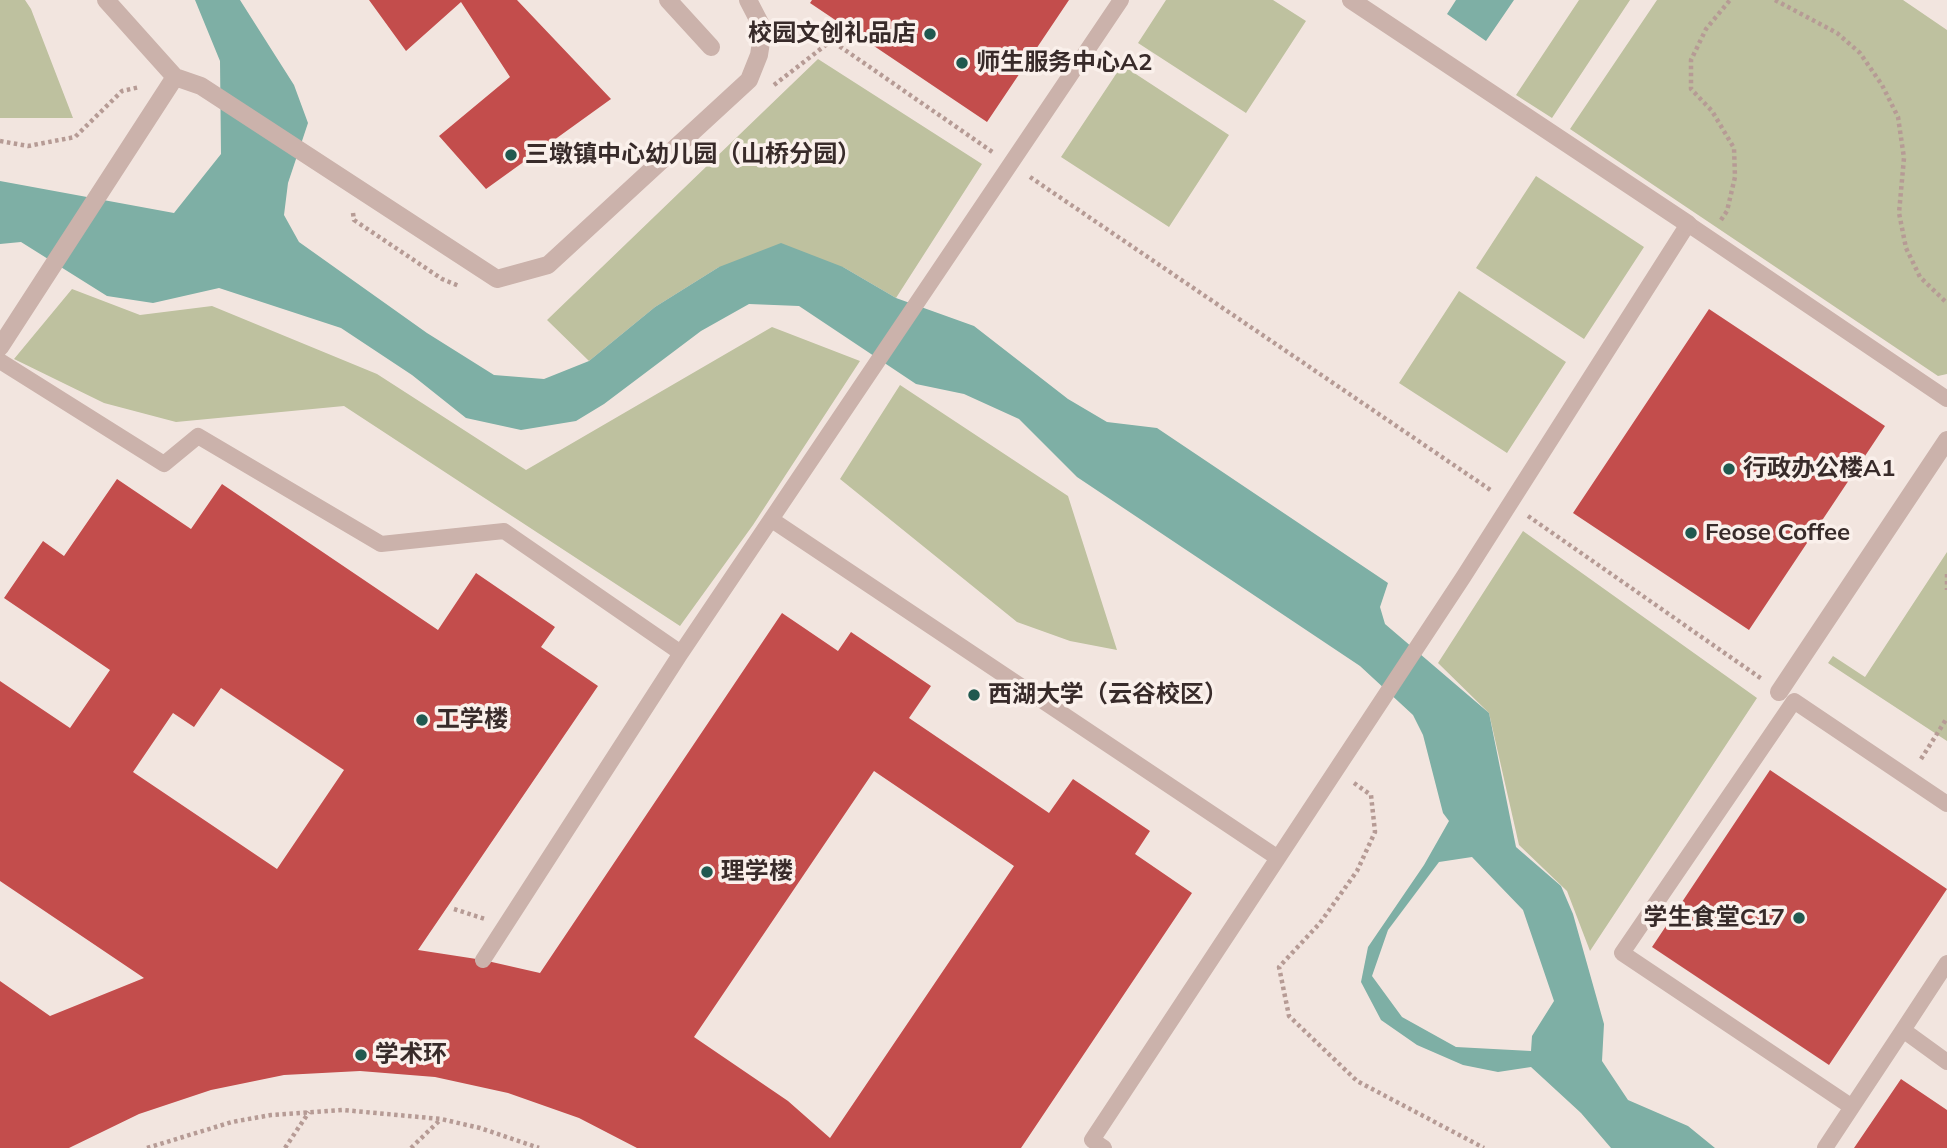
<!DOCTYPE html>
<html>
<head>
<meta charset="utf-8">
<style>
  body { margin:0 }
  canvas { display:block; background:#f2e5df }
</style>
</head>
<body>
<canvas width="1947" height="1148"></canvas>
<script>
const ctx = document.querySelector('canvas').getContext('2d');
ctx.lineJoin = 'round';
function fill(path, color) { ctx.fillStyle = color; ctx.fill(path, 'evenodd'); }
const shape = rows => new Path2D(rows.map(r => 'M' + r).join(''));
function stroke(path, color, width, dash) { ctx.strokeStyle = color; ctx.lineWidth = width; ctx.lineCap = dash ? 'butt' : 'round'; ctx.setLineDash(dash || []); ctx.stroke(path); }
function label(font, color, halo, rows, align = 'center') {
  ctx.font = font + ' Mulish,"Noto Sans SC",sans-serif'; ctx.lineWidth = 7; ctx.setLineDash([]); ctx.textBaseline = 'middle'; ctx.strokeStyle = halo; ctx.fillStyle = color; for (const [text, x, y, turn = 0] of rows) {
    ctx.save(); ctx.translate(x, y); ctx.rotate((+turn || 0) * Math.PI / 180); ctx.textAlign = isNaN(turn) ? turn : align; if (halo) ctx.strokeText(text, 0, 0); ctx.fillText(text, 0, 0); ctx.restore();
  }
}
const green = shape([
  [0,0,25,0,31,9,73,118,0,118],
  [1166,0,1273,0,1306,21,1246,113,1138,43],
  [1579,0,1630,0,1552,118,1516,95],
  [1657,0,1903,0,1947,30,1947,374,1938,376,1570,129],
  [818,59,982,164,896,298,843,267,719,267,655,307,589,361,547,320],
  [1122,65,1229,135,1169,227,1061,157],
  [1536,176,1644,247,1584,339,1476,268],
  [72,289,140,315,212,306,377,374,526,470,772,327,860,361,753,525,680,626,344,406,176,422,104,403,14,359],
  [1459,291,1566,362,1507,453,1399,383],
  [900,385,1068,496,1117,650,1070,641,1017,622,840,479],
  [1523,531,1757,698,1590,951,1567,891,1519,845,1489,713,1438,663],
  [1947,552,1947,741,1828,663,1833,656,1865,677]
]);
const water = shape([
  [195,0,240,0,294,85,308,123,288,183,284,215,299,242,427,333,494,375,544,379,589,361,655,307,719,267,781,243,843,267,896,298,974,326,1068,399,1107,422,1157,428,1388,583,1380,607,1385,624,1489,713,1516,847,1561,886,1573,914,1604,1024,1602,1061,1628,1100,1688,1126,1715,1148,1611,1148,1581,1113,1531,1067,1498,1072,1463,1065,1417,1045,1381,1020,1361,982,1368,947,1424,865,1449,821,1443,813,1423,735,1413,715,1360,666,1077,477,1019,419,964,394,916,384,799,306,749,304,701,331,604,404,576,421,521,430,466,418,412,375,341,328,219,288,153,303,107,296,21,242,0,244,0,181,174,213,221,154,220,61],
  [1472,857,1523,910,1554,1001,1532,1036,1531,1051,1456,1047,1402,1017,1372,976,1388,930,1439,862],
  [1456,0,1514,0,1486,41,1447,14]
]);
const building = shape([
  [369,0,517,0,611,99,486,189,439,136,510,77,461,2,406,51],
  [812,0,1069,0,987,122,810,3],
  [1709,309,1885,426,1749,630,1573,513],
  [117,479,191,529,222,484,438,630,476,573,555,627,541,647,598,686,418,950,483,960,540,973,782,613,838,651,851,632,931,686,909,718,1049,813,1073,779,1150,831,1135,854,1192,893,1021,1148,637,1148,579,1118,508,1093,435,1077,360,1071,284,1075,211,1090,139,1114,69,1148,0,1148,0,981,50,1016,144,978,0,881,0,681,70,728,110,670,4,598,43,541,64,556],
  [221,688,344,770,277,869,133,772,173,713,194,727],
  [874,771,1014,866,830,1138,788,1101,694,1037],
  [1770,770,1947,889,1829,1065,1652,947],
  [1901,1079,1947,1110,1947,1148,1854,1148]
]);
const path = shape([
  [1775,0,1837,33,1860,53,1882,85,1898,117,1904,158,1899,213,1906,248,1920,277,1947,303],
  [786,33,832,41,994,153],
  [774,85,831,41],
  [0,141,28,146,75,137,122,91,140,87],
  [1030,177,1492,491],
  [353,213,354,220,442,279,459,286],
  [1721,220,1727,211,1735,177,1734,148,1712,111,1691,89,1691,60,1706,29,1730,0],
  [1528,516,1762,679],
  [1947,574,1947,590],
  [1921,759,1947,718],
  [1354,783,1371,795,1375,832,1357,871,1320,923,1279,967,1289,1016,1357,1081,1484,1148],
  [454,909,485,919],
  [147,1148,232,1122,271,1115,343,1110,441,1119,480,1128,539,1148],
  [285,1148,309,1112],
  [411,1148,440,1120]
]);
const service = shape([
  [0,361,164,464,198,436,381,544,504,531,681,653,1121,0],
  [772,520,1278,858],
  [483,960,681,653],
  [1903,1030,1947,963],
  [1852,1107,1903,1030,1947,1062],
  [1104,1148,1092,1140,1464,576,1688,224,1947,399],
  [1825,1148,1852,1107,1622,953,1794,701,1947,804]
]);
const minor = shape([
  [106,0,175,77,201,86,497,279,548,265,749,80,759,55,763,29,748,0],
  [668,0,711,47],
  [1351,0,1688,224],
  [0,347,175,77],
  [1779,692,1947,440]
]);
const markers = [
  [930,34,7,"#20594f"],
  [962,63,7,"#20594f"],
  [511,155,7,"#20594f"],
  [1729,469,7,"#20594f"],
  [1691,533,7,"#20594f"],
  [974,695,7,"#20594f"],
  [422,720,7,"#20594f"],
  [707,872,7,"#20594f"],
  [1799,918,7,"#20594f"],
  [361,1055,7,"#20594f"]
];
const poiNames = [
  ["校园文创礼品店",916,34,"right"],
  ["师生服务中心A2",976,63],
  ["三墩镇中心幼儿园（山桥分园）",525,155],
  ["行政办公楼A1",1743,469],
  ["Feose Coffee",1705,533],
  ["西湖大学（云谷校区）",988,695],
  ["工学楼",436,720],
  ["理学楼",721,872],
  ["学生食堂C17",1785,918,"right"],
  ["学术环",375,1055]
];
fill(green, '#bec19f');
fill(water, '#7eafa5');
fill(building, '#c34d4c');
stroke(path, '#b69b95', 4.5, [3.5, 3.5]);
stroke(service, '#cbb2ab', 16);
stroke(minor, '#cbb2ab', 18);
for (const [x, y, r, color] of markers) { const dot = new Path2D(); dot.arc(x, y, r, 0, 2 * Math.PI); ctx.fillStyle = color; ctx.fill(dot); stroke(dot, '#faf0eb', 2.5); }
label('bold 24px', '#382b2a', '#faf0eb', poiNames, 'left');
</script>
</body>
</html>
